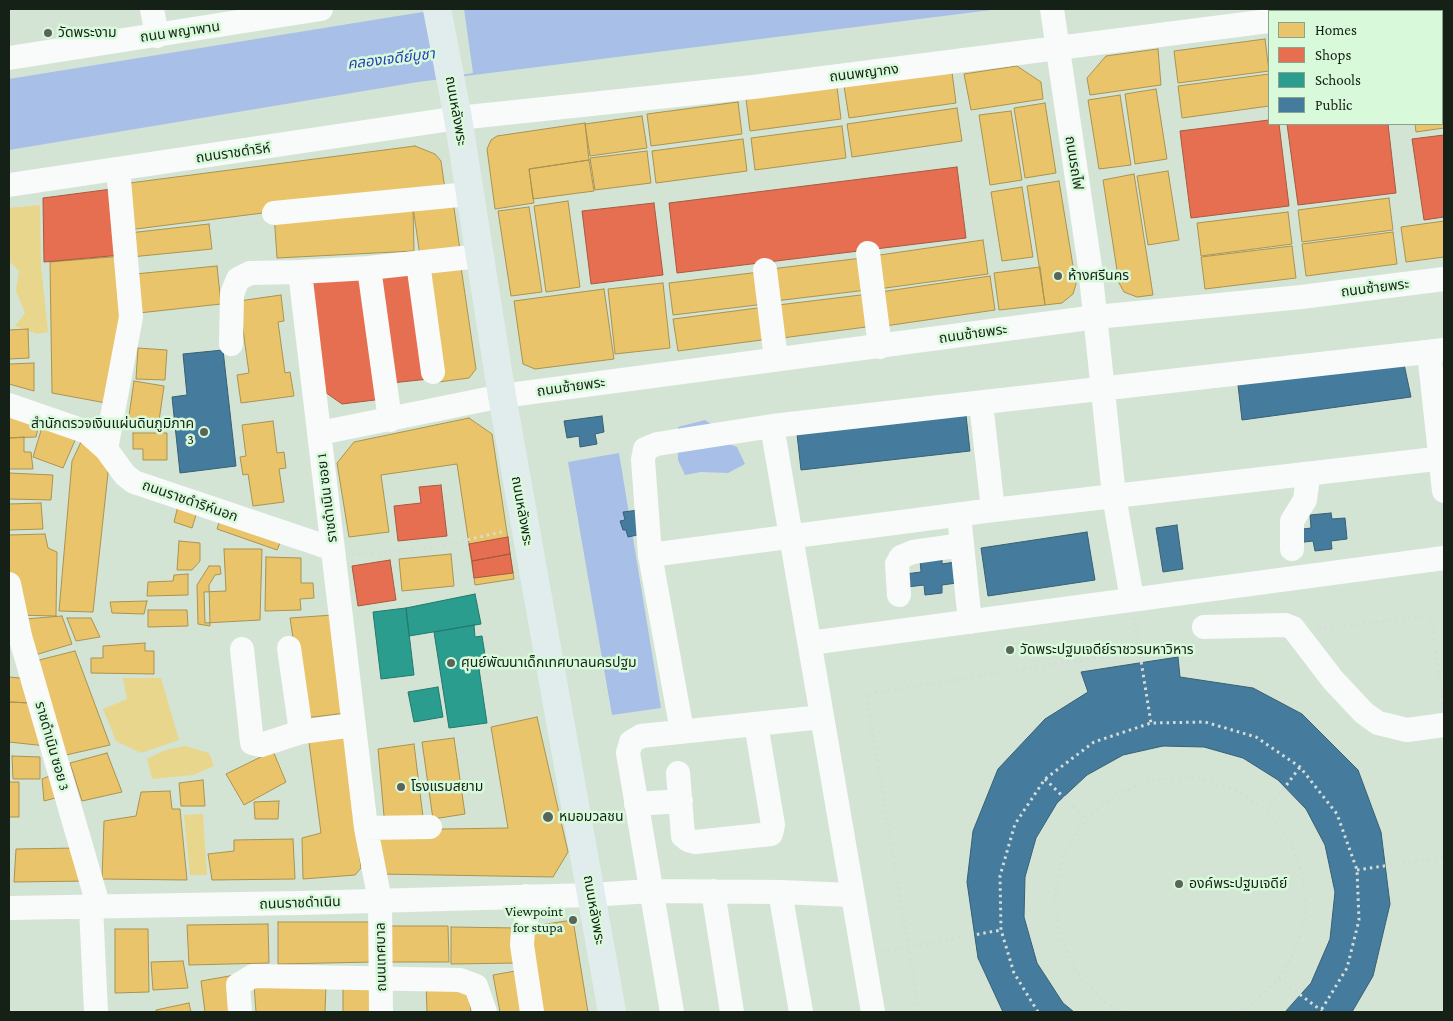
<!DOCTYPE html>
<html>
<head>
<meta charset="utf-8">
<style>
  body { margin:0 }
  #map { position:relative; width:1453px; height:1021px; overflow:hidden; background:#d3e4d4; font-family:"Crimson Pro",serif }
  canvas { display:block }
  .frame { position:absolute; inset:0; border:10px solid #152116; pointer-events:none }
  .legend { position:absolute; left:1268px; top:10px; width:175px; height:115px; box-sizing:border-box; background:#d8fadb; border:1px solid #8aa38c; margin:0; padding:6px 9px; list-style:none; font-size:15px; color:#152116 }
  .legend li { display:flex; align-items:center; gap:10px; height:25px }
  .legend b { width:25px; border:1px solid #8aa38c }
</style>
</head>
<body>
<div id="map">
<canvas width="1453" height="1021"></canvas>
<div class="frame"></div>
<ul class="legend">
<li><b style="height:14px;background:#e9c46a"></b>Homes</li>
<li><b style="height:14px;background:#e76f51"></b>Shops</li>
<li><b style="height:14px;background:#2a9d8f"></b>Schools</li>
<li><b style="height:14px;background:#457b9d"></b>Public</li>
</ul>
</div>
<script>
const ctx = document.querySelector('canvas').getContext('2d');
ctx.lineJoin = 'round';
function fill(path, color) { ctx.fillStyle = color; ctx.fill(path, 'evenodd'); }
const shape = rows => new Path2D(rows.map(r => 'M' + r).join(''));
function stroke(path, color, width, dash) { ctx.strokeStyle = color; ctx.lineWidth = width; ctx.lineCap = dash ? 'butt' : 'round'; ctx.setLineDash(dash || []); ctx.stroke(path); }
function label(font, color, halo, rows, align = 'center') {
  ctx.font = font + ' "Crimson Pro","Noto Sans Thai",serif'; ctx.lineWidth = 5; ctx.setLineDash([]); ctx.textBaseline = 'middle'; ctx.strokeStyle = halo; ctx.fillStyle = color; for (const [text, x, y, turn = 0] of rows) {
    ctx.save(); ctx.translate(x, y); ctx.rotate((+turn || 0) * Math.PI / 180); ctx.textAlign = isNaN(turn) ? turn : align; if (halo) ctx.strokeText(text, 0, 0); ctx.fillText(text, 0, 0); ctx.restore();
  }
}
const green = shape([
  [40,205,41,266,48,332,37,334,15,326,25,313,16,291,19,271,9,261,9,208],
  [123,678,161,678,179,740,141,753,116,741,103,709,127,699],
  [185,746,209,753,214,766,193,775,152,779,147,759,165,750],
  [203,814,207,875,190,875,184,815]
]);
const water = shape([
  [441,9,999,9,418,82,9,150,9,79],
  [705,420,715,427,724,442,737,447,745,464,728,473,701,472,685,475,678,460,678,427],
  [619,453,661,708,612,715,568,462]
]);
const pier = shape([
  [426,9,464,9,473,73,436,79]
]);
const homes = shape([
  [1444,13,1444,46,1442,46,1442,14,1444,13],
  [1265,39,1269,71,1178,83,1174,51,1265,39],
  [1158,49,1161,85,1090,95,1087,78,1106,56,1158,49],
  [1017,66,1041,82,1043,99,971,110,964,74,1017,66],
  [952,72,956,103,849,118,844,86,952,72],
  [1269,74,1269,106,1182,118,1178,86,1269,74],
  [837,87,841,119,750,131,746,99,837,87],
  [1156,89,1167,159,1135,164,1125,94,1156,89],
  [1442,89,1444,128,1416,132,1415,124,1442,124,1442,89],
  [1120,95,1131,165,1099,169,1088,100,1120,95],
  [738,102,742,134,651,146,647,114,738,102],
  [1045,103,1056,173,1025,178,1014,108,1045,103],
  [957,108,962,141,852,157,847,124,957,108],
  [1011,111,1022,180,990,185,979,115,1011,111],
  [642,116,647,148,590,156,585,124,642,116],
  [585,123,589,160,529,169,534,203,495,209,487,149,491,140,497,136,585,123],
  [842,126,846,158,755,170,751,138,842,126],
  [743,139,747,171,656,183,652,151,743,139],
  [415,146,435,154,441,161,445,190,128,230,122,184,415,146],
  [647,151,651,183,595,190,590,158,647,151],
  [589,160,594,191,533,199,529,169,589,160],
  [1168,171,1179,240,1148,245,1137,176,1168,171],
  [1134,174,1153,295,1137,297,1124,292,1119,283,1103,180,1134,174],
  [1059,181,1076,284,1073,294,1062,303,1045,305,1027,186,1059,181],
  [1022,187,1033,257,1002,261,991,192,1022,187],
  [1389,198,1393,230,1302,242,1298,210,1389,198],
  [453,201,460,250,420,256,413,207,453,201],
  [568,201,580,287,546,292,534,206,568,201],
  [413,207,414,251,277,258,274,213,413,207],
  [529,207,542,292,511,296,498,211,529,207],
  [1288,212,1292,244,1201,256,1197,223,1288,212],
  [1444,221,1444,257,1406,262,1401,227,1444,221],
  [209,224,212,249,131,257,129,233,209,224],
  [1393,232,1397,264,1306,276,1302,244,1393,232],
  [983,240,988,274,878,289,873,256,983,240],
  [1292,246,1296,278,1205,289,1201,257,1292,246],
  [123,256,126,305,106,403,52,393,50,262,123,256],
  [862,258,867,290,775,301,771,269,862,258],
  [460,260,476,369,469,378,439,382,422,265,460,260],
  [217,266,221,304,139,313,135,274,217,266],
  [1040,267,1045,305,999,310,994,273,1040,267],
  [760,272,765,304,673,315,669,283,760,272],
  [990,276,995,310,885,326,880,292,990,276],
  [663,283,670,348,615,354,608,289,663,283],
  [604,289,614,359,535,369,523,364,514,301,604,289],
  [869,294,874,326,782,338,778,305,869,294],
  [281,295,284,321,278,322,285,373,290,372,294,396,241,403,237,375,249,373,239,301,281,295],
  [765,307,769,339,678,351,673,319,765,307],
  [28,329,29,358,9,359,9,330,28,329],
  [138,348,167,350,165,380,136,379,138,348],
  [34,363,34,391,9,384,9,364,34,363],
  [134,381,164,386,158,428,128,423,134,381],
  [9,410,40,420,36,437,9,438,9,410],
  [469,418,492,434,514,579,475,585,457,464,381,475,389,532,349,537,337,463,354,442,469,418],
  [273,421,277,453,284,452,286,468,279,469,284,502,253,506,248,474,243,475,240,457,246,456,242,425,273,421],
  [43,424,76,438,63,468,33,457,43,424],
  [133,433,167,433,167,460,143,460,143,449,133,449,133,433],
  [24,437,24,452,31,452,33,469,9,469,9,438,24,437],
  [81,442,109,464,93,612,59,611,72,461,81,442],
  [9,473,53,475,51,500,9,499,9,473],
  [41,503,43,529,9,530,9,504,41,503],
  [178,506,197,512,192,528,174,522,178,506],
  [221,516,283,536,277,550,217,529,221,516],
  [45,534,48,548,57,552,56,616,15,615,9,570,9,535,45,534],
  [179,541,200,543,200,561,192,570,177,570,179,541],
  [224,549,262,549,260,620,205,623,204,592,226,591,224,549],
  [451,554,454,586,402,591,399,559,451,554],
  [266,557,301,558,301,583,313,583,314,598,300,599,301,610,265,611,266,557],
  [209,566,220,566,221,574,215,575,209,585,210,626,198,624,197,585,209,566],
  [188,574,188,595,147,596,148,582,173,581,174,575,188,574],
  [147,601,144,614,112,613,110,602,147,601],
  [148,610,187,610,188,626,148,627,148,610],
  [333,615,346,713,305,718,290,618,333,615],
  [62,616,72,644,35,655,25,619,62,616],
  [67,618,91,618,100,637,76,641,67,618],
  [145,643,145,651,154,651,154,674,91,673,91,658,103,658,103,646,145,643],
  [75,651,110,745,66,755,35,661,75,651],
  [9,677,20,678,31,703,9,702,9,677],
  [9,702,31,703,46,746,9,742,9,702],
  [537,717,568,852,553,877,380,874,380,830,508,828,491,727,537,717],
  [345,731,361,868,355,875,303,879,302,838,321,833,308,735,345,731],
  [454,738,465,814,433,819,422,742,454,738],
  [414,744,424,825,385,827,378,749,414,744],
  [273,751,286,782,244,805,226,774,273,751],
  [107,753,122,792,82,801,70,763,107,753],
  [12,756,40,757,40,779,13,779,12,756],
  [57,773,63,796,44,801,42,779,57,773],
  [203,780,205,806,181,806,179,783,203,780],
  [9,782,19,782,19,817,9,817,9,782],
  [170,791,172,809,180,809,187,880,102,879,104,821,136,816,141,792,170,791],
  [279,801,278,819,255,819,254,802,279,801],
  [293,839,295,879,212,880,208,854,234,851,234,840,293,839],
  [78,848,89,881,14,882,16,849,78,848],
  [573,920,588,1012,540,1012,526,927,573,920],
  [278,922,374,922,374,962,278,964,278,922],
  [268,924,269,963,189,965,187,925,268,924],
  [389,926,448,926,449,962,388,962,389,926],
  [451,927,518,928,519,963,451,964,451,927],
  [115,929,148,929,149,992,115,993,115,929],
  [183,961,188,988,153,990,151,962,183,961],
  [521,970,528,1012,500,1012,493,975,521,970],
  [235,975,239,1012,205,1012,201,981,235,975],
  [426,983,468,986,471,1012,427,1012,426,983],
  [343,984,374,985,373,1012,343,1012,343,984],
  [254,985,326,985,325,1012,256,1012,254,985],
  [189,1003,191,1012,156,1012,156,1010,189,1003]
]);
const shops = shape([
  [1269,120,1269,124,1279,124,1289,206,1191,218,1180,131,1269,120],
  [1287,124,1388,124,1396,193,1298,205,1287,124],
  [1444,135,1444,217,1424,220,1412,139,1444,135],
  [957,167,966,238,677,273,669,203,957,167],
  [112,189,121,255,44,262,43,198,112,189],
  [654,203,663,275,591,284,582,211,654,203],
  [416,267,429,379,391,383,377,271,416,267],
  [364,269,383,399,342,404,325,392,309,277,364,269],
  [441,485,447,536,398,541,394,506,421,503,419,487,441,485],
  [508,537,510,554,472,561,469,544,508,537],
  [510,554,513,573,474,578,472,561,510,554],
  [390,560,396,600,358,606,352,566,390,560]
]);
const schools = shape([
  [475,594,481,624,409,636,406,608,475,594],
  [406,608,414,675,381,679,373,612,406,608],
  [474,625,475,637,482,636,486,661,478,662,487,723,449,728,434,632,474,625],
  [438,687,443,717,414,722,408,692,438,687]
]);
const public = shape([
  [223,350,236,466,180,473,172,397,187,395,183,354,223,350],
  [1404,364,1411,397,1242,420,1238,385,1404,364],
  [966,415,970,451,801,470,797,434,966,415],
  [602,416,604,432,595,434,597,444,580,447,579,436,567,438,564,421,602,416],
  [639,510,642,534,628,537,626,530,623,530,620,521,625,520,623,512,639,510],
  [1331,513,1332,519,1345,518,1347,539,1331,541,1332,549,1315,551,1313,541,1296,543,1295,530,1311,528,1310,515,1331,513],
  [1177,525,1183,569,1163,572,1156,528,1177,525],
  [1087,532,1095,580,988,596,981,548,1087,532],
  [942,557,942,564,955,562,957,583,942,585,942,593,925,595,924,585,907,587,905,574,921,572,920,560,942,557],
  [1178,657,1180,677,1253,688,1302,714,1358,770,1381,832,1390,904,1373,976,1352,1012,1003,1012,978,958,967,882,973,831,998,769,1045,719,1088,692,1081,672,1178,657],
  [1163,746,1204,747,1243,758,1278,780,1306,809,1325,845,1335,892,1330,939,1311,983,1285,1012,1074,1012,1063,1003,1037,963,1024,917,1025,877,1036,838,1057,803,1087,775,1123,755,1163,746]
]);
const path = shape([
  [352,555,426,549,506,531],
  [1134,617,1151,723],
  [1318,629,1431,615,1443,706],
  [1045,779,1086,819],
  [1267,811,1300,767],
  [1357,870,1444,857],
  [881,952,1001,930],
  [1279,979,1322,1011],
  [919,1012,866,694,1138,651,1195,644],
  [1038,1012,1014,973,1001,930,1000,876,1015,824,1045,779,1094,742,1151,723,1205,722,1256,737,1300,767,1337,814,1357,870,1359,920,1347,968,1320,1012],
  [1096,1012,1104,1002],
  [1124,1012,1104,1002,1076,972,1059,934,1055,893,1064,854,1086,819,1117,793,1155,779,1195,777,1234,789,1267,811,1290,840,1303,875,1306,912,1297,947,1279,979,1250,1006,1236,1012]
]);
const minor = shape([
  [152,9,157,36],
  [1052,9,1090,267,1114,496,1132,599],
  [1329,11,1342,9],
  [9,58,321,9],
  [9,185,458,118,753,87,1269,21],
  [274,213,469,194],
  [868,253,880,347],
  [418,263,433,372],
  [369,268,390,420],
  [765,270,776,359],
  [231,344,232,294,238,279,250,273,300,272],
  [1429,352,1444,491],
  [981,403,993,510],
  [9,405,87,432,106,449,125,475,134,482,333,549],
  [772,426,873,1012],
  [320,433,502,396,1096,317,1301,297,1444,279],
  [106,449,131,317,118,169],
  [959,515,970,622],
  [1292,549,1292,521,1305,500,1307,485,1303,474],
  [650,555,993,510,1444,458],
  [9,584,20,636,99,908],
  [899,595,897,564,901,557,913,552,962,545],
  [1204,627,1285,625,1293,628,1333,680,1364,713,1378,723,1407,730,1444,725],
  [810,643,1444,558],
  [289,648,301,732],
  [242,649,252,743,261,745,301,732,354,725],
  [682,731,650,555,643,460,645,449,657,444,772,426,1444,350],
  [678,773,683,836,688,840,695,842,771,834,773,825,756,724],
  [636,804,681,801],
  [366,828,430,827],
  [713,891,732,1012],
  [780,892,801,1012],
  [526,896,526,927,523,930,522,945,532,1012],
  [91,907,96,1012],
  [9,908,300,903,591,895,650,891,780,892,851,895],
  [240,1012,238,985,253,976,460,980,476,986,485,1012],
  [381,1012,380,901,366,828,300,272,369,268,480,256],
  [672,1012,628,753,631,742,641,736,822,717]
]);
const major = shape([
  [437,9,458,118,502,396,612,1012]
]);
const markers = [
  [48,33,5,"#586558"],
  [1058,276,5,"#586558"],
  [204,432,5,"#586558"],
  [1010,650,5,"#586558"],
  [451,663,5,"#586558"],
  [401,787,5,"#586558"],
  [548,817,6,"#586558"],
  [1179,884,5,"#586558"],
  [573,920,5,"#586558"]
];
const streetNames = [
  ["ถนน พญาพาน",180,32,-8],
  ["ถนนพญากง",864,73,-7],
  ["ถนนหลังพระ",456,111,80],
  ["ถนนราชดำริห์",233,153,-8],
  ["ถนนรถไฟ",1074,163,81],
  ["ถนนซ้ายพระ",1375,288,-7],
  ["ถนนซ้ายพระ",973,334,-8],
  ["ถนนซ้ายพระ",571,387,-8],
  ["ราชดำเนิน ซอย 1",327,498,-97],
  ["ถนนราชดำริห์นอก",190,501,19],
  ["ถนนหลังพระ",522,511,80],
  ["ราชดำเนิน ซอย 3",52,746,74],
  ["ถนนราชดำเนิน",300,903,-2],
  ["ถนนหลังพระ",594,910,80],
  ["ถนนเทศบาล",381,957,-91]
];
const poiNames = [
  ["วัดพระงาม",58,33],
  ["ห้างศรีนคร",1068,276],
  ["สำนักตรวจเงินแผ่นดินภูมิภาค",194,424,"right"],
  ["3",194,440,"right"],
  ["วัดพระปฐมเจดีย์ราชวรมหาวิหาร",1020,650],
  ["ศุนย์พัฒนาเด็กเทศบาลนครปฐม",461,663],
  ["โรงแรมสยาม",411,787],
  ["หมอมวลชน",559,817],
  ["องค์พระปฐมเจดีย์",1189,884],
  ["Viewpoint",563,912,"right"],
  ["for stupa",563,928,"right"]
];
const waterNames = [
  ["คลองเจดีย์บูชา",391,59,-7]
];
fill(green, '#e8d68c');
fill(water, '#a8bfe8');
fill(pier, '#d3e4d4');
fill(homes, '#e9c46a');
stroke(homes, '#a99351', 1);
fill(shops, '#e76f51');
stroke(shops, '#a8583f', 1);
fill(schools, '#2a9d8f');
stroke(schools, '#24786b', 1);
fill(public, '#457b9d');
stroke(public, '#376074', 1);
stroke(path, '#d6dcd7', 3, [2.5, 4]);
stroke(minor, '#f8fbf9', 24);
stroke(major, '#e1edec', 28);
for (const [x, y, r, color] of markers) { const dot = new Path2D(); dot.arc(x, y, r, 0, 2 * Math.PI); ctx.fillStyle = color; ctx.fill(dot); stroke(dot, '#d8fadb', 2); }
label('14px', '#152116', '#d8fadb', streetNames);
label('14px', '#152116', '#d8fadb', poiNames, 'left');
label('italic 15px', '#243eb9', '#d8fadb', waterNames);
</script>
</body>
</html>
